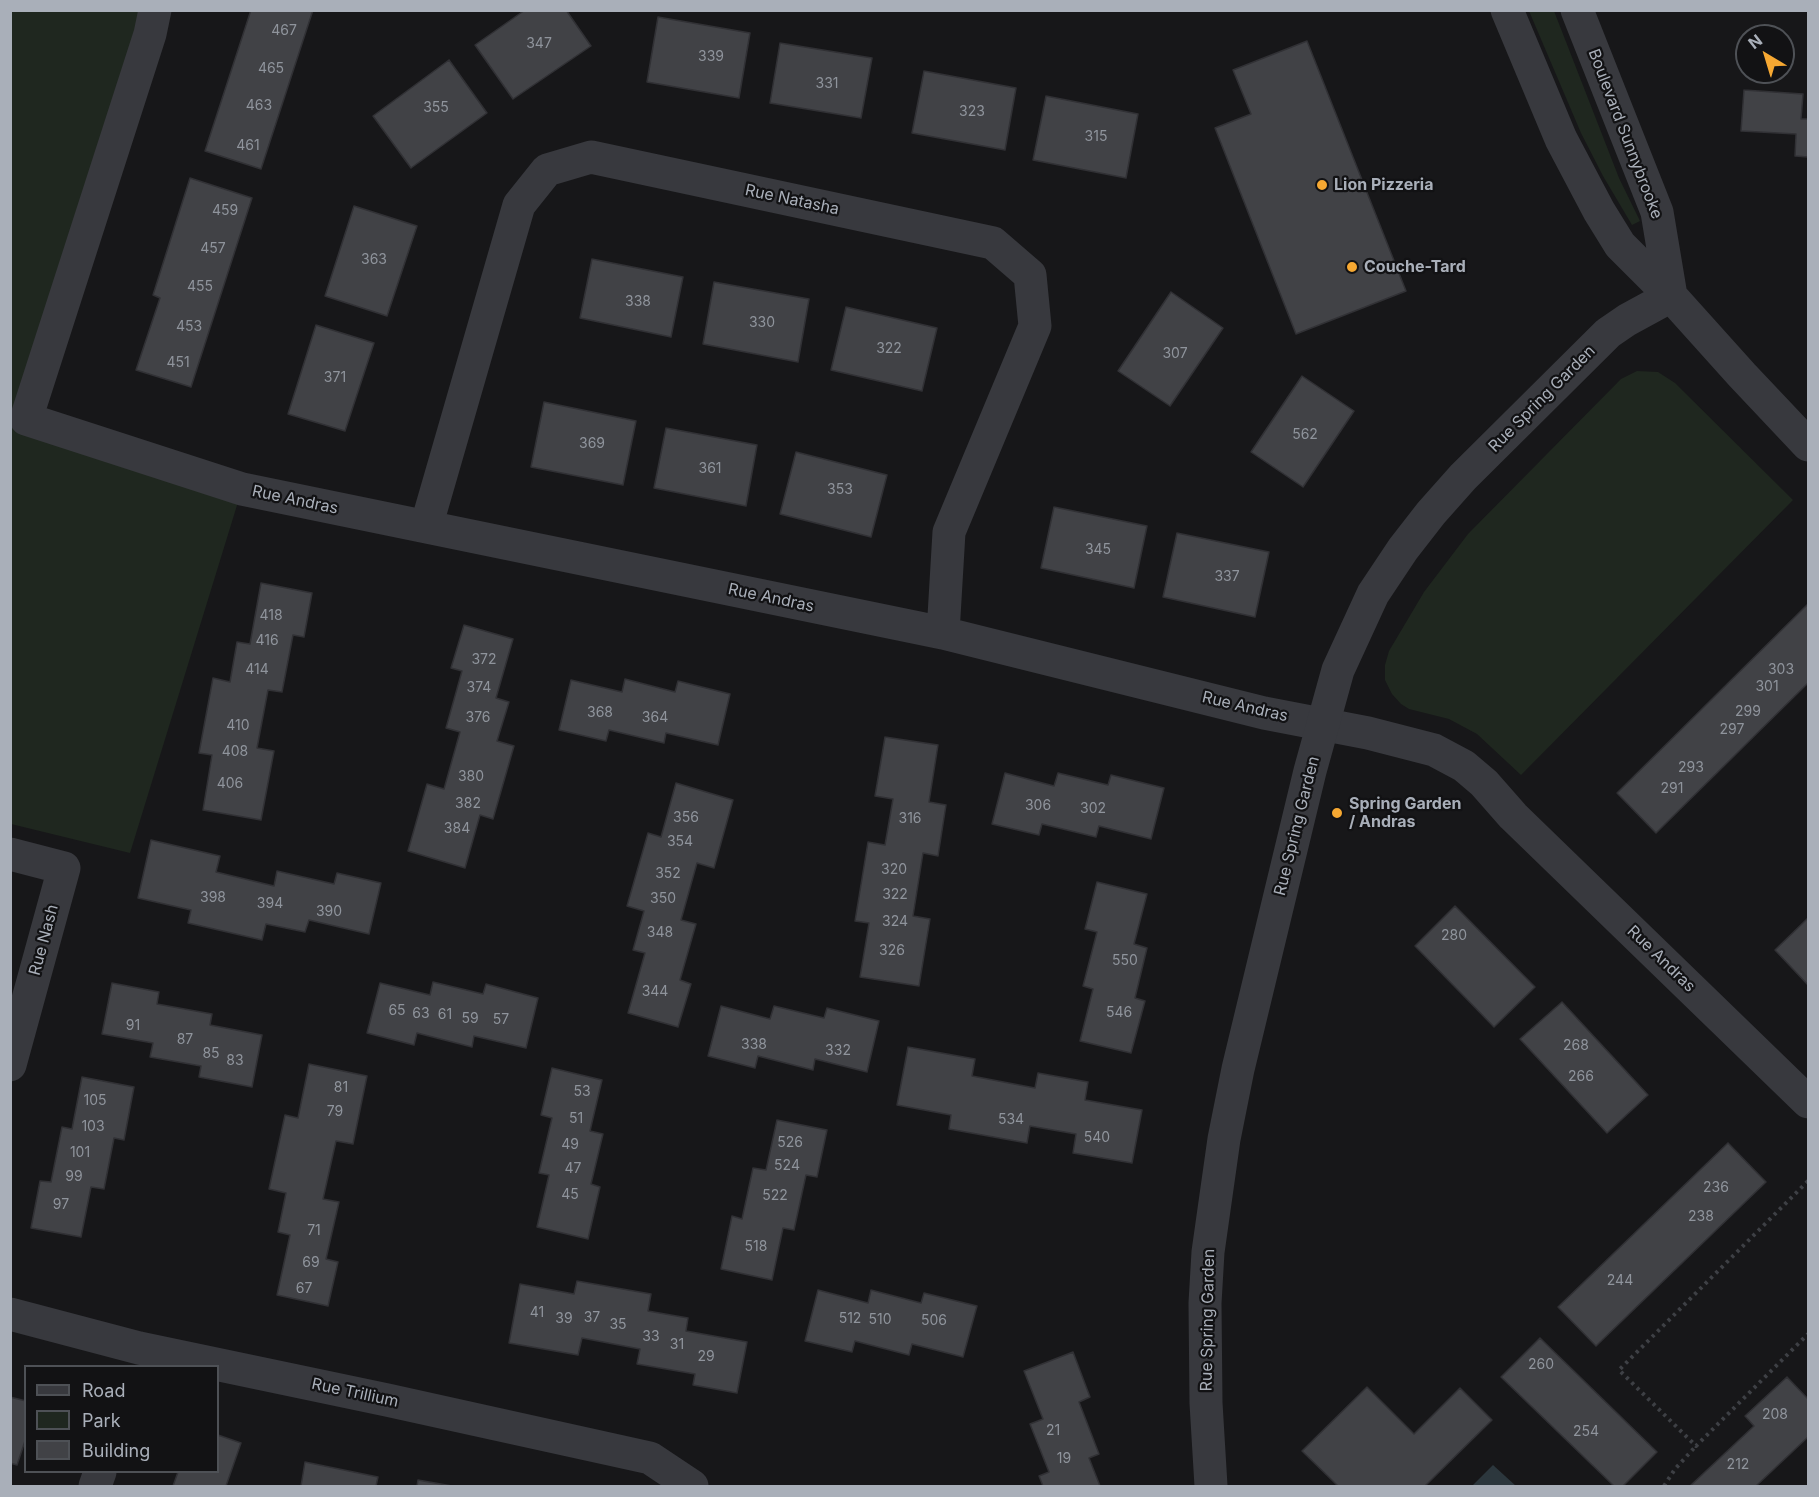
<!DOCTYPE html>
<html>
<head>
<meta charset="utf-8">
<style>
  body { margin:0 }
  #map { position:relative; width:1819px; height:1497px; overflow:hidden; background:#171719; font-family:Inter,sans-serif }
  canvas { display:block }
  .frame { position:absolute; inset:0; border:12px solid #a9afb9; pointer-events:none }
  .legend { position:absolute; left:24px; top:1365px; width:195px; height:108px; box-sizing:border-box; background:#121214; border:2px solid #4e5156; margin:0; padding:8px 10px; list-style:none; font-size:18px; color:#a9afb9 }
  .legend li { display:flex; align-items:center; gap:12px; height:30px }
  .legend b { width:30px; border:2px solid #4e5156 }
  .north { position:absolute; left:1735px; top:24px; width:60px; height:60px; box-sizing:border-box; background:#121214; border:2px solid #4e5156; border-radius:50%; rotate:322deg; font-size:16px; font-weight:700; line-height:24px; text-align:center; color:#a9afb9 }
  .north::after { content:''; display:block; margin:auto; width:21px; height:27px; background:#f6a832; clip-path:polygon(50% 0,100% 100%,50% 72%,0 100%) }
</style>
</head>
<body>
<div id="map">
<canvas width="1819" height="1497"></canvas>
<div class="frame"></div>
<ul class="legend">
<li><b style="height:8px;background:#38393e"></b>Road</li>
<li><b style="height:16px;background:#1f271f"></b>Park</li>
<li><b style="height:16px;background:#414246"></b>Building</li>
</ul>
<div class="north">N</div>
</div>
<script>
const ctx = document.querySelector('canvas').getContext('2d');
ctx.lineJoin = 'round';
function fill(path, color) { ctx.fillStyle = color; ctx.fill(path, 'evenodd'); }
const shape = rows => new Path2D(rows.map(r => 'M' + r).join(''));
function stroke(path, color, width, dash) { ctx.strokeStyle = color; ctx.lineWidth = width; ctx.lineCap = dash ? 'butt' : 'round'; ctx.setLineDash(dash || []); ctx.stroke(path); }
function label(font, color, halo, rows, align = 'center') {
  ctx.font = font + ' Inter,sans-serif'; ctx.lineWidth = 4.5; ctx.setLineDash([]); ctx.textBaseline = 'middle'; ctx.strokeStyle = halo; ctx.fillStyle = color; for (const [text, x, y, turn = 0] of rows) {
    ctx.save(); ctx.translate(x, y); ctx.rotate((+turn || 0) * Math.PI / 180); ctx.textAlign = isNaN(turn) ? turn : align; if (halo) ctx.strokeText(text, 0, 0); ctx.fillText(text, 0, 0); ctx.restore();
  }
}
const green = shape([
  [11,11,155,11,26,418,242,489,130,853,11,824],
  [1529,11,1554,11,1619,178,1640,221,1632,225,1603,176,1581,133],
  [1637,371,1658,372,1675,383,1793,500,1521,775,1477,734,1449,719,1409,709,1401,704,1392,694,1385,680,1385,665,1389,651,1424,592,1468,534,1621,379]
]);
const water = shape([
  [1493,1465,1516,1486,1472,1486]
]);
const building = shape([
  [251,10,313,10,261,169,205,151,251,10],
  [525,10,566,10,591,46,513,99,475,45,525,10],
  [658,17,750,33,739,98,647,82,658,17],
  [1307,41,1406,291,1296,334,1215,128,1251,114,1233,70,1307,41],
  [780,43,872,58,861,118,770,103,780,43],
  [449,60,487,113,411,168,373,116,449,60],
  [924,71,1016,88,1005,150,912,133,924,71],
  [1744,90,1803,94,1801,119,1808,119,1808,157,1795,156,1796,134,1741,131,1744,90],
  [1046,96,1138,114,1126,178,1033,160,1046,96],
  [190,178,252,198,191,387,136,370,160,298,153,295,190,178],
  [354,206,417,226,387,316,325,296,354,206],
  [592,259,683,277,671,337,580,318,592,259],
  [714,282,809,299,798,362,703,344,714,282],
  [1171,292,1223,328,1170,406,1118,371,1171,292],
  [846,307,937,328,922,391,831,370,846,307],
  [316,325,374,343,345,431,288,414,316,325],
  [1302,376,1354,411,1303,487,1251,452,1302,376],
  [544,402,636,421,623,485,531,467,544,402],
  [666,428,757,445,746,506,654,488,666,428],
  [796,452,887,475,871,537,780,514,796,452],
  [1054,507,1147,526,1134,588,1041,568,1054,507],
  [1177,533,1269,552,1255,617,1163,597,1177,533],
  [261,583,312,593,304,637,293,635,282,692,268,690,257,748,274,751,261,820,203,810,212,755,199,753,213,678,230,682,237,642,250,644,261,583],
  [1808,604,1808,683,1656,833,1617,793,1808,604],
  [464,625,513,639,496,698,509,702,497,741,514,746,493,819,480,815,465,868,408,851,427,784,444,789,460,732,446,728,462,671,451,668,464,625],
  [625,679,675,692,678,681,730,694,718,745,666,733,664,743,609,730,606,741,559,730,571,680,622,692,625,679],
  [885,737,938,745,929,802,946,805,938,856,923,853,913,916,930,919,919,986,860,977,869,923,855,921,868,842,885,845,893,799,875,796,885,737],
  [1005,773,1054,786,1058,773,1108,785,1111,775,1164,788,1151,839,1099,826,1096,837,1042,824,1039,835,992,824,1005,773],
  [676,783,733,800,714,868,697,863,681,920,696,924,680,980,691,984,678,1027,628,1013,645,953,633,950,644,911,627,906,648,833,661,837,676,783],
  [151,840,220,856,216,872,274,886,277,871,334,884,337,873,381,883,369,934,309,920,305,932,266,924,262,940,188,923,191,910,138,898,151,840],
  [1097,882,1147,894,1134,944,1147,948,1135,998,1145,1001,1131,1053,1080,1041,1093,989,1083,986,1097,932,1085,929,1097,882],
  [1455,906,1535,987,1494,1027,1415,946,1455,906],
  [1808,918,1808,985,1775,950,1808,918],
  [433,982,483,994,486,984,538,998,526,1048,474,1036,472,1047,417,1033,414,1045,367,1033,380,983,430,995,433,982],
  [112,983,159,992,157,1004,212,1014,210,1025,262,1035,252,1087,199,1077,201,1066,150,1057,153,1043,102,1034,112,983],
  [1562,1002,1648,1095,1607,1133,1520,1039,1562,1002],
  [721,1006,770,1019,774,1006,824,1018,827,1008,879,1021,867,1072,815,1059,813,1070,758,1056,755,1068,708,1056,721,1006],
  [908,1047,975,1059,972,1076,1035,1088,1038,1073,1088,1082,1085,1100,1142,1110,1132,1163,1073,1153,1076,1134,1030,1126,1027,1143,949,1129,951,1115,897,1105,908,1047],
  [309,1064,367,1076,353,1144,336,1141,323,1199,339,1202,326,1259,338,1262,328,1306,277,1295,290,1235,278,1232,286,1193,269,1189,285,1115,298,1118,309,1064],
  [552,1068,602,1080,590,1131,603,1134,591,1184,600,1187,588,1239,537,1227,549,1175,539,1173,552,1118,541,1115,552,1068],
  [82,1077,134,1087,124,1140,114,1138,104,1189,91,1187,81,1237,31,1228,40,1181,51,1182,62,1127,72,1129,82,1077],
  [777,1120,827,1130,817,1177,806,1175,794,1230,783,1228,772,1280,721,1269,732,1216,742,1219,753,1168,766,1170,777,1120],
  [1728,1143,1766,1182,1596,1346,1558,1307,1728,1143],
  [577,1281,651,1294,648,1311,688,1318,686,1331,747,1342,737,1393,693,1385,695,1374,637,1364,640,1349,582,1338,578,1355,509,1343,520,1284,574,1294,577,1281],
  [818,1290,868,1303,871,1290,921,1303,924,1293,977,1306,963,1357,912,1344,909,1355,855,1341,852,1352,805,1341,818,1290],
  [1540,1338,1657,1452,1623,1486,1614,1486,1501,1377,1540,1338],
  [1073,1352,1090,1397,1079,1402,1099,1454,1089,1458,1100,1486,1043,1486,1039,1476,1049,1472,1030,1424,1043,1419,1024,1371,1073,1352],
  [1787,1377,1808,1399,1808,1437,1756,1486,1690,1486,1754,1426,1745,1416,1787,1377],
  [1367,1387,1414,1434,1460,1388,1492,1420,1425,1486,1338,1486,1302,1451,1367,1387],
  [10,1397,26,1401,26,1438,17,1465,10,1463,10,1397],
  [218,1435,241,1443,226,1486,173,1486,178,1472,218,1472,218,1435],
  [305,1462,378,1477,376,1486,301,1486,305,1462],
  [418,1480,452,1486,417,1486,418,1480]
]);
const path = shape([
  [1808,1181,1619,1370,1696,1446,1808,1334],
  [1664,1486,1675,1469,1696,1446]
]);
const minor = shape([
  [155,10,150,34,26,419,242,489,943,633,1264,713,1368,733,1434,750,1464,766,1484,783,1513,816,1808,1102],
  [426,527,519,205,547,170,591,157,993,243,1030,275,1035,326,949,532,943,633],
  [10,854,64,868,10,1065],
  [10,1314,139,1348,387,1400,650,1458,692,1486],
  [95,1486,100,1472]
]);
const tertiary = shape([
  [1507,10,1561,139,1599,211,1620,245,1671,296,1742,375,1808,445],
  [1577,10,1657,212,1671,296],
  [1211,1486,1206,1403,1205,1303,1208,1252,1224,1139,1238,1069,1310,771,1338,670,1373,594,1403,549,1431,513,1463,477,1608,333,1627,320,1671,296]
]);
const markers = [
  [1322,185,6,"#f6a832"],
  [1352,267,6,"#f6a832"],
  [1337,813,6,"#f6a832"]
];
const numberNames = [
  ["467",284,31],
  ["347",539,44],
  ["339",711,57],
  ["465",271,69],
  ["331",827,84],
  ["463",259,106],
  ["355",436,108],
  ["323",972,112],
  ["315",1096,137],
  ["461",248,146],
  ["459",225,211],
  ["457",213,249],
  ["363",374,260],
  ["455",200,287],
  ["338",638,302],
  ["330",762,323],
  ["453",189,327],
  ["322",889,349],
  ["307",1175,354],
  ["451",178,363],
  ["371",335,378],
  ["562",1305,435],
  ["369",592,444],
  ["361",710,469],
  ["353",840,490],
  ["345",1098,550],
  ["337",1227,577],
  ["418",271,616],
  ["416",267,641],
  ["372",484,660],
  ["414",257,670],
  ["303",1781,670],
  ["301",1767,687],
  ["374",479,688],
  ["299",1748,712],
  ["368",600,713],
  ["376",478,718],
  ["364",655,718],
  ["410",238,726],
  ["297",1732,730],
  ["408",235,752],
  ["293",1691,768],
  ["380",471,777],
  ["406",230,784],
  ["291",1672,789],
  ["382",468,804],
  ["306",1038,806],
  ["302",1093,809],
  ["356",686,818],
  ["316",910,819],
  ["384",457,829],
  ["354",680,842],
  ["320",894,870],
  ["352",668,874],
  ["322",895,895],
  ["398",213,898],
  ["350",663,899],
  ["394",270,904],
  ["390",329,912],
  ["324",895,922],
  ["348",660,933],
  ["280",1454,936],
  ["326",892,951],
  ["550",1125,961],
  ["344",655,992],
  ["65",397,1011],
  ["546",1119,1013],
  ["63",421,1014],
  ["61",445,1015],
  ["59",470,1019],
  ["57",501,1020],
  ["91",133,1026],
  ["87",185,1040],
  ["338",754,1045],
  ["268",1576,1046],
  ["332",838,1051],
  ["85",211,1054],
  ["83",235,1061],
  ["266",1581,1077],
  ["81",341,1088],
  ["53",582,1092],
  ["105",95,1101],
  ["79",335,1112],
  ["51",576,1119],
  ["534",1011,1120],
  ["103",93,1127],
  ["540",1097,1138],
  ["526",790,1143],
  ["49",570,1145],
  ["101",80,1153],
  ["524",787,1166],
  ["47",573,1169],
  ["99",74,1177],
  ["236",1716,1188],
  ["45",570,1195],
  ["522",775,1196],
  ["97",61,1205],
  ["238",1701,1217],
  ["71",314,1231],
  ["518",756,1247],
  ["69",311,1263],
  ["244",1620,1281],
  ["67",304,1289],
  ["41",537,1313],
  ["37",592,1318],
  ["39",564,1319],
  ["512",850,1319],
  ["510",880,1320],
  ["506",934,1321],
  ["35",618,1325],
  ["33",651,1337],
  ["31",677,1345],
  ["29",706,1357],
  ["260",1541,1365],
  ["208",1775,1415],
  ["21",1053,1431],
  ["254",1586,1432],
  ["19",1064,1459],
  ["212",1738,1465]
];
const streetNames = [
  ["Boulevard Sunnybrooke",1625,134,69],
  ["Rue Natasha",792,200,12],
  ["Rue Spring Garden",1542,399,-45],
  ["Rue Andras",295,500,12],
  ["Rue Andras",771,598,12],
  ["Rue Andras",1245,707,13],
  ["Rue Spring Garden",1297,826,-76],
  ["Rue Nash",44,940,-75],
  ["Rue Andras",1661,959,44],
  ["Rue Spring Garden",1208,1320,-89],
  ["Rue Trillium",355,1393,12]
];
const poiNames = [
  ["Lion Pizzeria",1334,185],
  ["Couche-Tard",1364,267],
  ["Spring Garden",1349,804],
  ["/ Andras",1349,822]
];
fill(green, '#1f271f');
fill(water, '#2c373d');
fill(building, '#414246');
stroke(building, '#313135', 1.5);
stroke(path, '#3e4045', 4, [3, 4.5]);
stroke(minor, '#38393e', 33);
stroke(tertiary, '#38393e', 33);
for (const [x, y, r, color] of markers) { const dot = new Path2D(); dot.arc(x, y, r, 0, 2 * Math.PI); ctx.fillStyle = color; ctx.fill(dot); stroke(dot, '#121214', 2); }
label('14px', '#8f949c', null, numberNames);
label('16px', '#a9afb9', '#121214', streetNames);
label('bold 16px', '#a9afb9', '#121214', poiNames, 'left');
</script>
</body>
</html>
